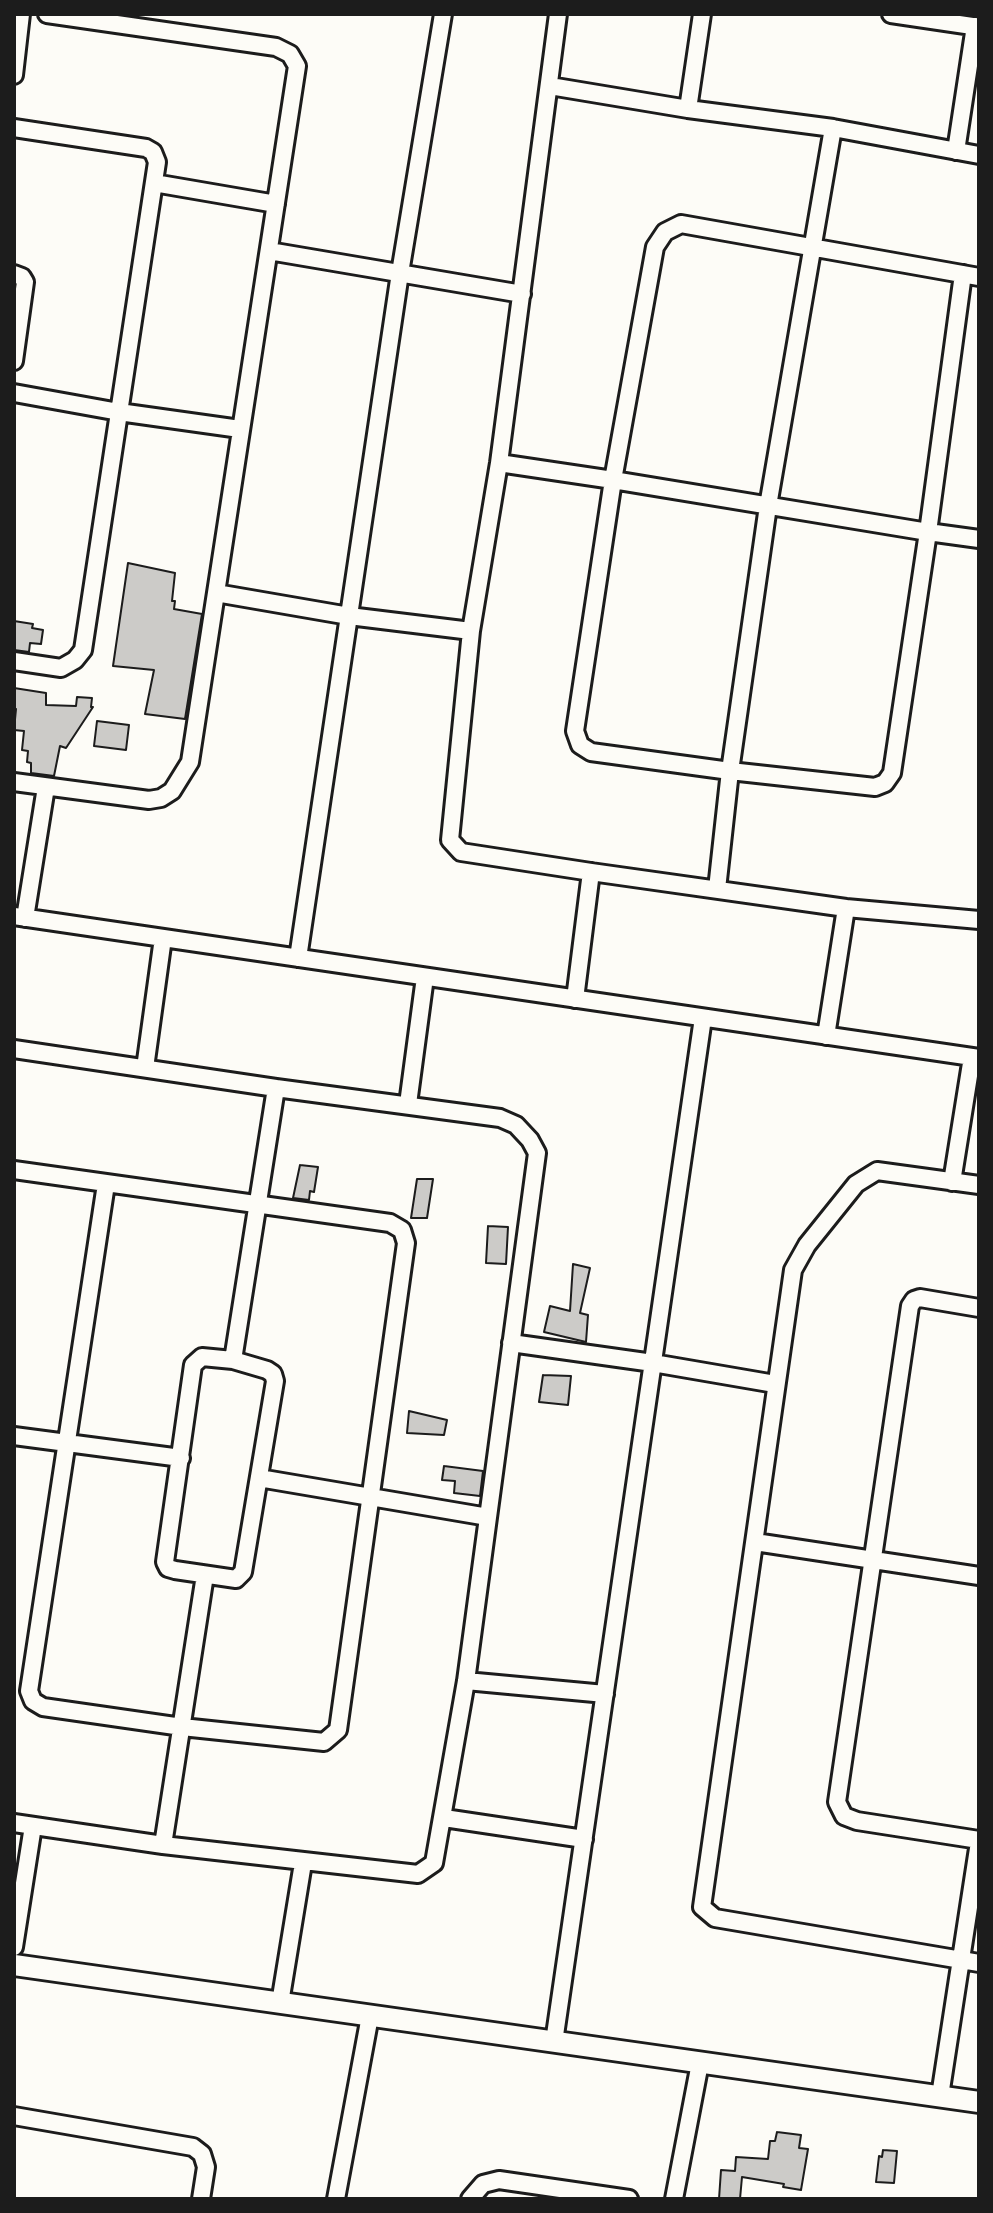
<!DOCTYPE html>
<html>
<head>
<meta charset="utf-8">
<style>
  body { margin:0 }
  #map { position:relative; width:993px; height:2213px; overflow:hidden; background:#fdfcf7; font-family:Mali,sans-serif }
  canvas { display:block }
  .frame { position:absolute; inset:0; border:16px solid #1c1c1c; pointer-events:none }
</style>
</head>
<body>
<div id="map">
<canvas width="993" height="2213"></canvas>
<div class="frame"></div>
</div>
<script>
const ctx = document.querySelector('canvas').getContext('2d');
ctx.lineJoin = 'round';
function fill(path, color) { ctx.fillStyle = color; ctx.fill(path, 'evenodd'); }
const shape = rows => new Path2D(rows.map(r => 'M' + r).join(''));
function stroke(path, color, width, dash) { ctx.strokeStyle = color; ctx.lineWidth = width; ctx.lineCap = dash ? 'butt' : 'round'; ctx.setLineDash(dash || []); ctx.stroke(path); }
const building = shape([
  [128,563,175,573,172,601,175,601,174,609,202,614,185,719,145,714,154,670,113,666,128,563],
  [14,621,33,624,32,628,43,630,41,644,30,643,29,652,14,650,14,621],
  [14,688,46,693,46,705,76,706,77,697,92,698,91,707,93,707,66,748,60,746,54,776,31,773,31,763,27,762,28,751,22,750,24,731,14,730,16,709,14,709,14,688],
  [97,721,129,725,126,750,94,746,97,721],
  [300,1165,318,1167,314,1192,310,1191,309,1200,293,1198,300,1165],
  [417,1179,433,1179,427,1218,411,1218,417,1179],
  [488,1226,508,1227,506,1264,486,1263,488,1226],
  [573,1264,590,1268,580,1313,588,1315,586,1342,544,1332,550,1306,570,1311,573,1264],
  [543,1375,571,1376,568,1405,539,1402,543,1375],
  [409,1411,447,1420,444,1435,407,1433,409,1411],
  [444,1466,483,1471,480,1496,454,1493,455,1481,442,1480,444,1466],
  [777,2132,801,2135,799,2148,808,2149,801,2190,783,2187,784,2184,742,2177,740,2199,719,2199,721,2170,735,2171,736,2157,768,2159,770,2141,775,2141,777,2132],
  [883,2150,897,2151,894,2183,876,2182,879,2156,882,2157,883,2150]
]);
const minor = shape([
  [558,14,499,463,471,631,450,840,461,852,591,872,846,908,979,920],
  [891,14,979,27],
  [14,75,21,14],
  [550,86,688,109,833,128,979,155],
  [688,109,702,14],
  [14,128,146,148,153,152,157,162,83,650,75,660,61,668,14,661],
  [956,151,975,26],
  [154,183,276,204],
  [269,251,522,294],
  [14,274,22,277,25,282,14,361],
  [963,274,928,532,979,539],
  [14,393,119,412,240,429],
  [499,463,613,480,928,532,892,773,885,783,875,787,730,771,591,752,580,745,575,731,613,480,655,247,665,232,681,224,979,277],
  [216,593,349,616,471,631],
  [14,782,149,800,161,798,172,791,190,762,297,66,290,54,276,47,47,14],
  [717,889,730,771,768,506,833,128],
  [14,916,979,1058],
  [25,918,46,787],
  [298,958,400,273,443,14],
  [575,999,591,872],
  [826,1036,846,908],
  [14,1049,276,1088,500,1118,516,1125,530,1140,537,1153,466,1681,434,1863,418,1874,163,1845,14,1823],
  [145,1068,163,938],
  [408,1104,425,977],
  [14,1170,390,1223,402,1230,406,1243,338,1730,324,1742,182,1727,43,1707,33,1701,29,1691,106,1184],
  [952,1182,972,1057],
  [979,1185,877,1171,856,1184,807,1245,793,1270,702,1907,715,1918,979,1963],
  [979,1308,920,1298,914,1300,910,1306,837,1802,844,1816,857,1821,979,1840],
  [511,1343,653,1363,775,1384],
  [202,1357,233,1360,267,1370,273,1374,275,1381,243,1572,236,1579,175,1570,168,1568,165,1562,193,1365,202,1357],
  [233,1360,276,1088],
  [14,1436,181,1458],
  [259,1478,488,1517],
  [755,1542,979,1576],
  [466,1681,605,1694],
  [444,1818,584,1839],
  [163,1845,205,1575],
  [14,1947,33,1826],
  [280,2003,303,1863],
  [554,2042,703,1018],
  [940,2096,979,1842],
  [14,2116,193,2147,202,2154,206,2167,201,2199],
  [336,2199,370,2016],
  [470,2199,483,2184,499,2180,629,2199],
  [674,2199,700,2063]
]);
const tertiary = shape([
  [14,1965,979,2102]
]);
fill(building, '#cccbc8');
stroke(building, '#1c1c1c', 2);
stroke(minor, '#1c1c1c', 22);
stroke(tertiary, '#1c1c1c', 26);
stroke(minor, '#fdfcf7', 16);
stroke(tertiary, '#fdfcf7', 20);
</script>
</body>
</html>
